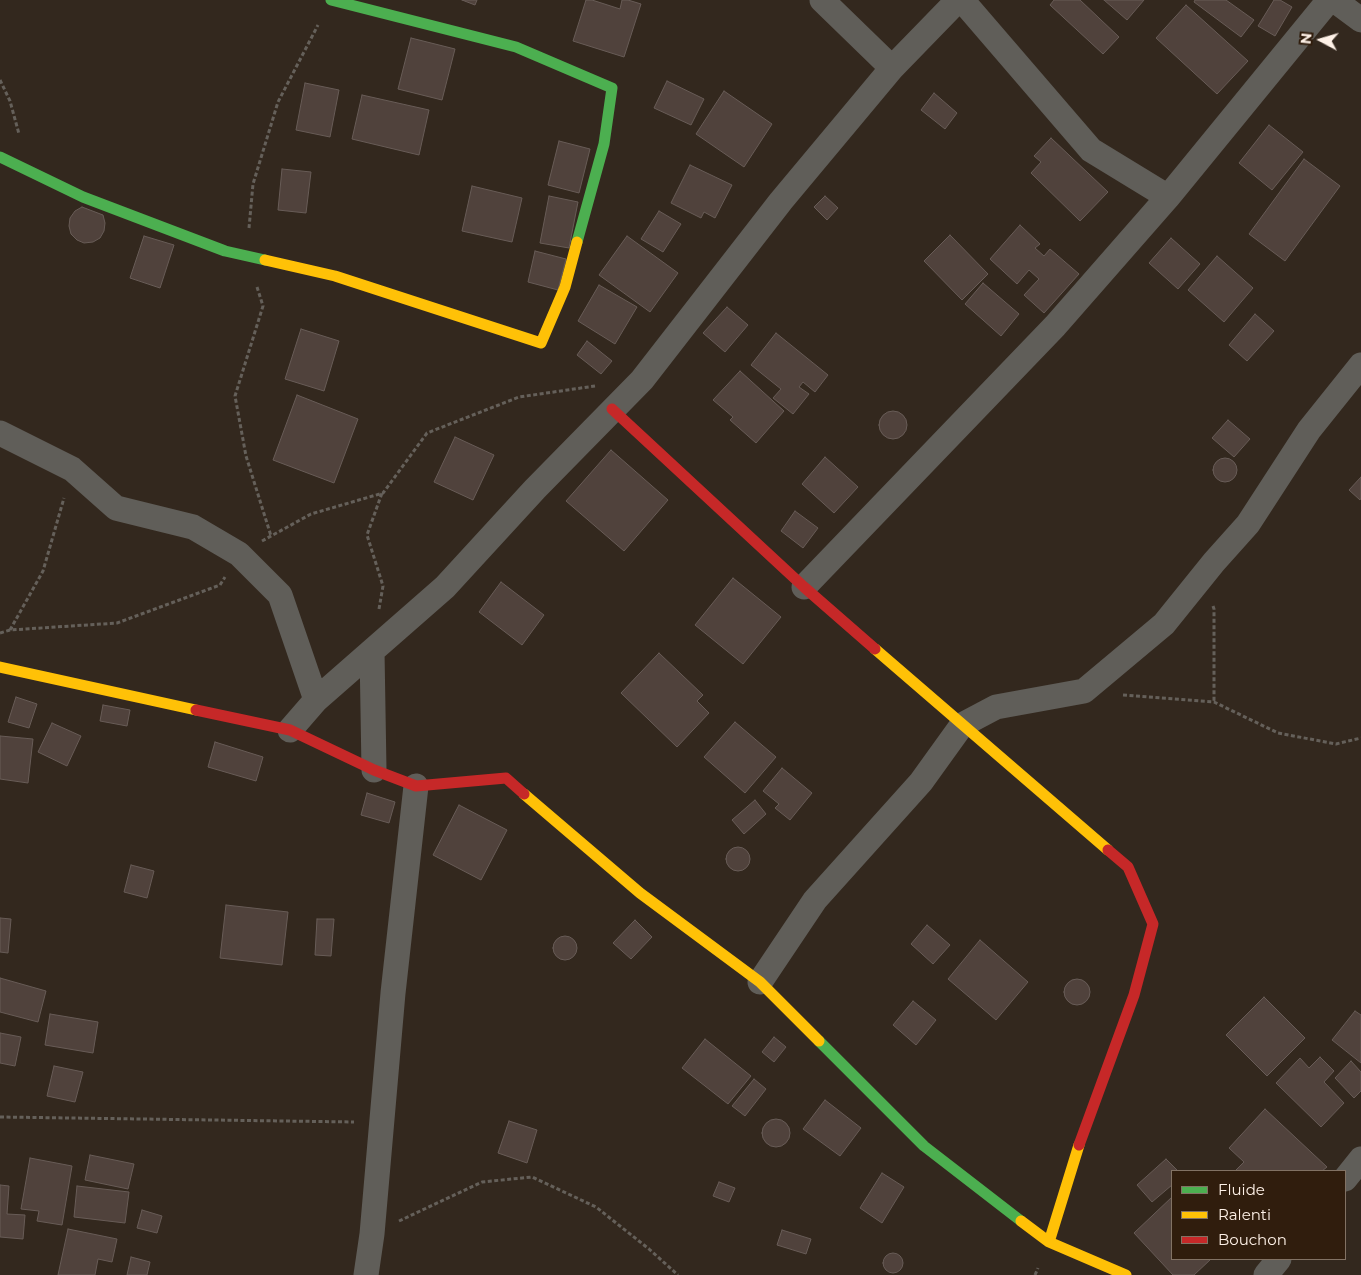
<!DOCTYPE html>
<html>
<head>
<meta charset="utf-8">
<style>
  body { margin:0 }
  #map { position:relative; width:1361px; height:1275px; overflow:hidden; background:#33281e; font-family:Montserrat,sans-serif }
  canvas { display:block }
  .legend { position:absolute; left:1171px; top:1170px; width:175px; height:90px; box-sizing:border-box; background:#301d0d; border:1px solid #827264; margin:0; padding:6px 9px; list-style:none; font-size:15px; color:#fef1e7 }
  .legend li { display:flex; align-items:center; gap:10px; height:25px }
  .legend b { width:25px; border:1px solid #827264 }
  .north { position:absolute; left:1296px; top:15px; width:50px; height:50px; -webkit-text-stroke:4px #301d0d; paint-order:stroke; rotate:276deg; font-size:14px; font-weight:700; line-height:20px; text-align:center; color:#fef1e7 }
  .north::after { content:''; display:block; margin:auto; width:18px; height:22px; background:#fef1e7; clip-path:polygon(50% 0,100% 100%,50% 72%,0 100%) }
</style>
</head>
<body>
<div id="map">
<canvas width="1361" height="1275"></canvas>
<ul class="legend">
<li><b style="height:6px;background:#4caf50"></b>Fluide</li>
<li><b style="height:6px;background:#ffc107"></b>Ralenti</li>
<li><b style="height:6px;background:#c62828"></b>Bouchon</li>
</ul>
<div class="north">N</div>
</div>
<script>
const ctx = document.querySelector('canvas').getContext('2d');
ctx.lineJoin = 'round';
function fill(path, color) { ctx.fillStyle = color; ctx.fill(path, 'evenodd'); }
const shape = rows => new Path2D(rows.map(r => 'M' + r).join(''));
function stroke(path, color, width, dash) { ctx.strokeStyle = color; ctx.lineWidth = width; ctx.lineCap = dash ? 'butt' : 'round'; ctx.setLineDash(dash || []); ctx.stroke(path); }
const building = shape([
  [462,0,477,0,475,5,462,0],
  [586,0,592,0,620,9,622,0,628,0,641,4,624,57,573,41,586,0],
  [1054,0,1080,0,1119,37,1103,54,1050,5,1054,0],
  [1104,0,1144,0,1127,20,1104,0],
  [1195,0,1226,0,1254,20,1241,37,1194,2,1195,0],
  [1274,0,1280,0,1292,7,1275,36,1258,26,1274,0],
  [1186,5,1248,61,1217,94,1156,38,1186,5],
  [411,38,455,49,442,100,398,89,411,38],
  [667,81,704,99,691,125,654,108,667,81],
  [305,83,339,90,330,137,296,130,305,83],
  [724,91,772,124,744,167,696,134,724,91],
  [934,93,957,113,945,129,921,110,934,93],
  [362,95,429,110,419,155,352,139,362,95],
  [1269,125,1303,152,1272,190,1239,163,1269,125],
  [1051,138,1108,192,1080,221,1031,173,1041,162,1034,156,1051,138],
  [559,141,590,149,579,193,548,185,559,141],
  [1304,159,1340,186,1285,261,1249,234,1304,159],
  [690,165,732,185,715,218,704,212,701,218,671,203,690,165],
  [282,169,311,172,306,213,278,210,282,169],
  [472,186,522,198,512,242,462,231,472,186],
  [549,196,578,202,569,248,540,243,549,196],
  [825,196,838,208,827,220,814,207,825,196],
  [82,207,103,215,105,223,104,231,100,238,93,242,84,243,77,240,71,234,69,226,70,218,75,211,82,207],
  [659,211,681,224,663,252,641,239,659,211],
  [1020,225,1040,244,1035,248,1044,256,1050,249,1079,274,1044,313,1024,295,1039,279,1029,270,1017,284,990,259,1020,225],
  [950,235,988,274,962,300,924,261,950,235],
  [144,236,174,245,160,288,130,278,144,236],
  [627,236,678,273,650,312,599,275,627,236],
  [1171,238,1200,264,1178,289,1149,263,1171,238],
  [535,251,566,259,558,290,528,282,535,251],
  [1217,256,1253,288,1224,322,1188,290,1217,256],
  [983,283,1019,314,1001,336,965,304,983,283],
  [599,285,637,307,615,344,578,321,599,285],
  [727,307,748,325,725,352,703,333,727,307],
  [1255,314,1274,331,1247,361,1229,345,1255,314],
  [301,329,339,341,324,391,285,379,301,329],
  [776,333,828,375,815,392,803,382,799,387,809,394,793,414,773,398,781,389,751,365,776,333],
  [587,341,612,361,601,374,577,355,587,341],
  [740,371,784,411,756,443,730,420,733,417,713,400,740,371],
  [297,395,358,419,334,483,273,460,297,395],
  '879 425a14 14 0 1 1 28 0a14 14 0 1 1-28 0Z',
  [1228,420,1250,439,1234,457,1212,438,1228,420],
  [455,437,494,455,473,500,434,482,455,437],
  [611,450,668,500,624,551,566,501,611,450],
  [825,457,858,487,834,513,802,484,825,457],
  '1213 470a12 12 0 1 1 24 0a12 12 0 1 1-24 0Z',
  [1361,477,1361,498,1360,500,1349,490,1361,477],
  [795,511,818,528,803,548,781,531,795,511],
  [733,578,781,617,743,664,695,625,733,578],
  [501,582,544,615,522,645,479,612,501,582],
  [659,653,703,695,697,701,709,713,677,747,621,693,659,653],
  [16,697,37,704,29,728,8,722,16,697],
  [103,705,130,710,127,726,100,721,103,705],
  [735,722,776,757,745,793,704,757,735,722],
  [52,723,81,736,67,766,38,752,52,723],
  [0,736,33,739,28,783,0,779,0,736],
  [215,742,263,757,256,781,208,767,215,742],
  [782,768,812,793,790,820,775,808,779,804,763,791,782,768],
  [367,793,395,802,389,823,361,815,367,793],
  [755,800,766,814,744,834,732,820,755,800],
  [459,805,507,830,481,880,433,855,459,805],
  '726 859a12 12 0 1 1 24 0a12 12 0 1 1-24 0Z',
  [131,865,154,871,147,898,124,892,131,865],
  [226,905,288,912,282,965,220,958,226,905],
  [0,918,11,919,8,953,0,952,0,918],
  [317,919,334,919,331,956,315,955,317,919],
  [635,920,652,937,631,959,613,943,635,920],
  [927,925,950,945,933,964,911,944,927,925],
  '553 948a12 12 0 1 1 24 0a12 12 0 1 1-24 0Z',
  [980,940,1028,982,996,1020,948,979,980,940],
  [0,978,46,991,38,1022,0,1012,0,978],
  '1064 992a13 13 0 1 1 26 0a13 13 0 1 1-26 0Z',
  [1264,997,1305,1038,1267,1076,1226,1035,1264,997],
  [913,1001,936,1020,916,1045,893,1025,913,1001],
  [1355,1011,1361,1015,1361,1063,1332,1040,1355,1011],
  [50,1014,98,1022,93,1053,45,1045,50,1014],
  [0,1033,21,1037,15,1066,0,1063,0,1033],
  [774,1037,786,1047,774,1062,762,1052,774,1037],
  [705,1039,751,1076,728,1104,682,1068,705,1039],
  [1320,1057,1334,1071,1324,1082,1344,1103,1321,1127,1276,1083,1300,1058,1309,1068,1320,1057],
  [1351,1061,1361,1072,1361,1091,1354,1098,1335,1078,1351,1061],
  [54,1066,83,1072,75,1102,47,1096,54,1066],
  [754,1079,766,1089,745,1116,732,1106,754,1079],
  [825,1100,861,1128,840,1156,803,1129,825,1100],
  [1265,1109,1327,1167,1322,1171,1235,1171,1244,1162,1229,1148,1265,1109],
  '762 1133a14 14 0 1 1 28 0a14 14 0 1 1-28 0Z',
  [509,1121,537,1130,527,1163,498,1153,509,1121],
  [90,1155,134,1164,128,1189,85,1180,90,1155],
  [30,1158,72,1166,62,1225,37,1221,39,1211,21,1209,30,1158],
  [1166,1159,1178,1171,1172,1171,1172,1185,1152,1202,1137,1185,1166,1159],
  [882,1173,904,1187,882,1223,860,1208,882,1173],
  [719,1182,735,1188,729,1202,713,1196,719,1182],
  [0,1185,9,1186,7,1214,25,1215,23,1239,0,1237,0,1185],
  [77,1186,129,1192,125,1223,74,1217,77,1186],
  [1172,1197,1172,1259,1211,1259,1194,1275,1173,1275,1134,1233,1172,1197],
  [142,1210,162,1216,157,1233,137,1228,142,1210],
  [68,1229,117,1239,112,1262,98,1259,95,1275,58,1275,68,1229],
  [782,1230,811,1239,806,1254,777,1245,782,1230],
  '883 1263a10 10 0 1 1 20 0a10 10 0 1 1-20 0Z',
  [131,1257,150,1262,147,1275,127,1275,131,1257]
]);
const path = shape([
  [0,80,10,101,19,134],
  [249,228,253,184,278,102,318,25],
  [257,287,263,306,235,396,246,456,271,536],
  [262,541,311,514,383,493,427,433,519,397,595,386],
  [1213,606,1214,609,1214,702],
  [379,609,383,586,367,535,382,493],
  [10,630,43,571,64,498],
  [0,633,10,630,117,623,220,585,225,577],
  [1123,695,1214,702,1278,733,1336,744,1361,738],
  [0,1117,354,1122],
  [399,1221,482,1182,532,1177,596,1207,649,1249,678,1275],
  [1035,1275,1038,1268]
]);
const street = shape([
  [822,0,892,68],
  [962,0,1091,150,1168,197],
  [1334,0,1361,20],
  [0,433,72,469,116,508,193,527,239,554,280,595,316,700],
  [804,587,1055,326,1168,197,1329,0],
  [372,651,374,770],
  [290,730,316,700,445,587,535,489,642,380,781,201,892,68,958,0],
  [760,982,815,900,921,782,962,725,996,707,1084,691,1164,624,1214,562,1248,524,1309,430,1361,365],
  [1345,1179,1361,1159],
  [366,1275,372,1234,393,993,416,786],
  [1266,1275,1279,1259]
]);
const fast = shape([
  [331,0,516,47,612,88,604,144,577,242],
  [0,157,83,197,225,251,265,260],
  [819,1041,924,1146,1021,1221]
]);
const slow = shape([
  [265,260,335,276,541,343,565,287,577,242],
  [875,649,1108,850],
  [0,667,196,710],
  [524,794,640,893,760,982,819,1041],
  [1021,1221,1049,1242,1126,1275],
  [1049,1242,1079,1145]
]);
const jam = shape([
  [612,409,804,587,875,649],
  [196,710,290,730,374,770,416,786,506,778,524,794],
  [1079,1145,1134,995,1153,924,1128,867,1108,850]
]);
fill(building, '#50423c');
stroke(building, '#685c57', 1);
stroke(path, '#65605a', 3, [4, 2.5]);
stroke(street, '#605e59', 25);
stroke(fast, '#4caf50', 11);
stroke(slow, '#ffc107', 11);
stroke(jam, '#c62828', 11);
</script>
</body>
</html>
